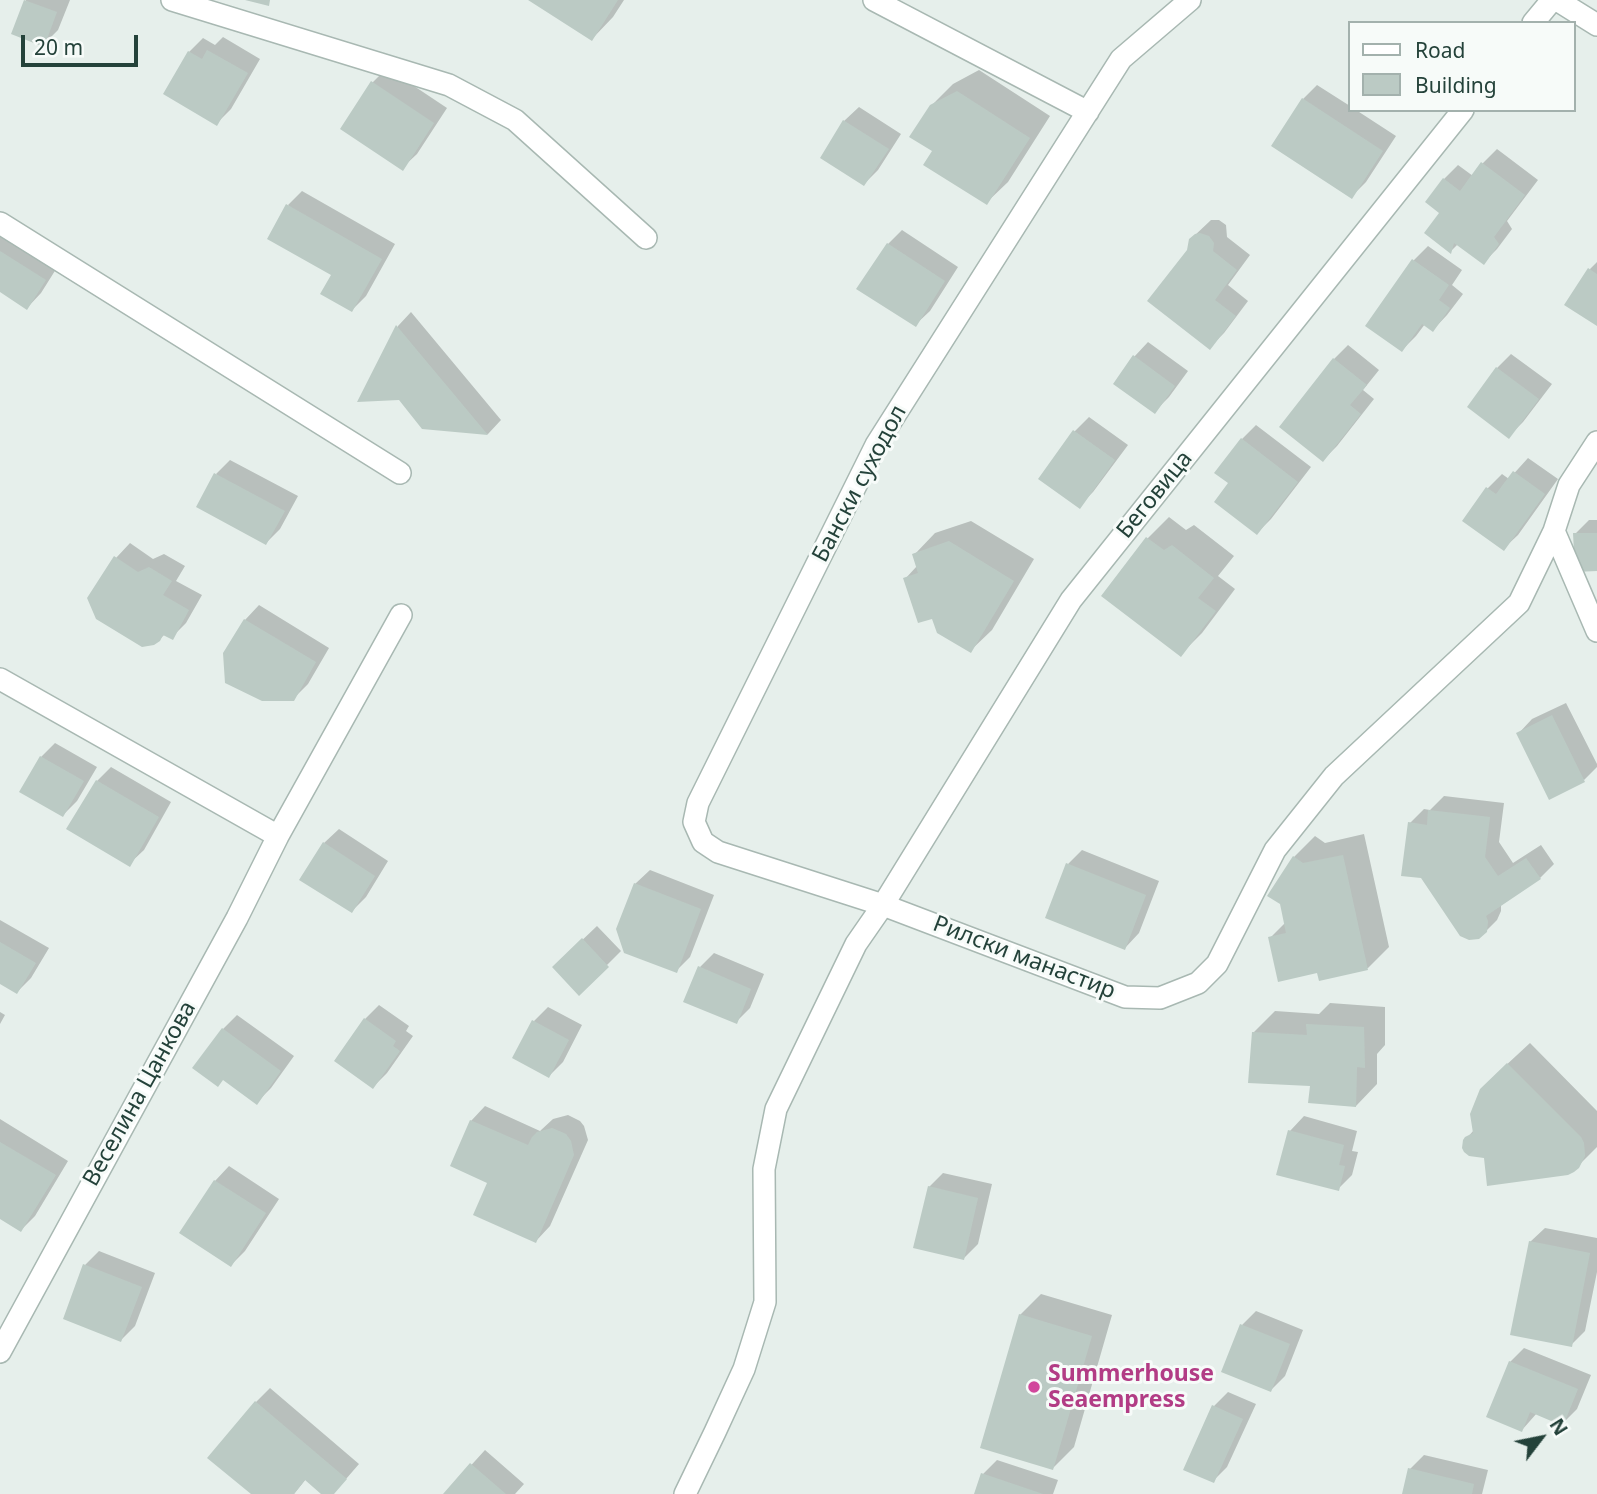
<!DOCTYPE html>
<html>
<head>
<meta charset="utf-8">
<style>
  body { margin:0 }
  #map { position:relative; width:1597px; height:1494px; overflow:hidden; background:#e6efeb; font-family:"Noto Sans",sans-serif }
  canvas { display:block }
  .legend { position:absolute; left:1348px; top:21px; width:228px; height:91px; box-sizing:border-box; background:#f7fbf9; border:2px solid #a3b1ad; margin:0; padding:9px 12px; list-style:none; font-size:21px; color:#24423a }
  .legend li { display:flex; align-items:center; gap:14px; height:35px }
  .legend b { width:35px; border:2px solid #a3b1ad }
  .north { position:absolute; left:1506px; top:1403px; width:70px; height:70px; -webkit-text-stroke:5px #f7fbf9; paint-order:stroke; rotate:58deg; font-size:19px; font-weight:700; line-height:28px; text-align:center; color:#24423a }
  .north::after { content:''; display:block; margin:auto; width:24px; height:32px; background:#24423a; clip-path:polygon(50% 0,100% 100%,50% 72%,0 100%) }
  .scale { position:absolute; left:21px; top:35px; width:117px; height:32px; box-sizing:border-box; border:4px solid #24423a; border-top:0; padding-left:9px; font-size:21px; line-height:24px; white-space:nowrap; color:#24423a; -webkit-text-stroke:5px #f7fbf9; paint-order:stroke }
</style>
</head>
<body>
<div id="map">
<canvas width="1597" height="1494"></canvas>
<ul class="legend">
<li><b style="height:9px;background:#fff"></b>Road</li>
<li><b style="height:19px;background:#bbcac4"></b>Building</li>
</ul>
<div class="north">N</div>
<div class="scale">20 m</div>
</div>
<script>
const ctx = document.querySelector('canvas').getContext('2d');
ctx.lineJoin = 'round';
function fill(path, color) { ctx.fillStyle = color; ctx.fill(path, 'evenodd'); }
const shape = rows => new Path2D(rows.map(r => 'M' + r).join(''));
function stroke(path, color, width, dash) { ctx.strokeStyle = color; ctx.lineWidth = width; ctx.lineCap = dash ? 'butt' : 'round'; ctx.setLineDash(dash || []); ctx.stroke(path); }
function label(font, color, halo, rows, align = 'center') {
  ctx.font = font + ' "Noto Sans",sans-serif'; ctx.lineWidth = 6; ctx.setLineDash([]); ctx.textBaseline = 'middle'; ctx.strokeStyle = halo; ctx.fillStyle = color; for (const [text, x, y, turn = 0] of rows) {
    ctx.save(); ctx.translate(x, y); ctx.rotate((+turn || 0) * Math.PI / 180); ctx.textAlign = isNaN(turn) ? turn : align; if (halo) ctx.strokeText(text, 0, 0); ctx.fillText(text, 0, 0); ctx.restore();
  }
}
const shadow = shape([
  [26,0,70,0,58,30,43,45,13,33],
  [531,0,624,0,613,17,592,39],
  [223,37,260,59,231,109,216,124,189,52,203,38,215,45],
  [387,68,447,108,417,154,402,168,342,128,373,82],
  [979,70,1050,116,1008,182,986,203,934,150,931,106,953,84],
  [1317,85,1350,106,1350,110,1356,110,1396,136,1366,182,1352,196,1303,99],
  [859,107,901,134,878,170,864,184,844,121],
  [1497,149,1538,180,1507,221,1512,229,1497,249,1483,263,1458,244,1451,251,1442,212,1444,179,1458,165,1473,176,1483,163],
  [302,191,395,244,366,296,352,310,333,275,288,205],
  [0,220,58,266,41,293,27,308,0,290],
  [1211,220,1219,220,1226,225,1227,237,1250,255,1228,285,1248,301,1224,333,1210,347,1189,250,1193,237],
  [902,230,958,267,930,311,915,325,888,244],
  [1428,246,1462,270,1452,285,1463,294,1447,315,1433,330,1425,324,1416,336,1402,350,1414,260],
  [1597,262,1597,324,1590,269],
  [411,312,501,420,488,434,423,427,400,398,359,400,398,326],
  [1148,342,1188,371,1169,397,1155,411,1134,357],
  [1348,345,1379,370,1363,390,1374,399,1337,446,1323,460,1334,359],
  [1511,354,1552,384,1523,422,1509,436,1497,368],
  [1089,417,1128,445,1093,492,1079,506,1040,479,1075,431],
  [1256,425,1311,467,1271,519,1257,533,1242,439],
  [1528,458,1558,479,1518,535,1503,549,1465,520,1488,488,1502,474,1509,479],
  [230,460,298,496,280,529,266,543,216,474],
  [1169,517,1186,530,1194,525,1234,556,1218,576,1235,589,1202,633,1181,654,1104,596,1148,538],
  [1589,520,1597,520,1597,569,1575,534],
  [971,521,1034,559,992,630,970,651,933,617,905,579,917,566,914,555,935,533],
  [130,543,153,559,164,554,185,566,176,581,202,595,186,623,172,637,165,634,159,640,116,558],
  [259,605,329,648,308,684,293,699,225,654,245,620],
  [1566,703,1597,764,1597,767,1584,780,1518,734,1532,719],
  [55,743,97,767,77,801,63,815,41,757],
  [111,767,171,802,144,850,129,864,97,781],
  [1444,796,1504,803,1499,842,1513,863,1541,845,1554,864,1540,878,1501,904,1501,911,1497,920,1482,935,1410,823,1424,809,1430,810],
  [339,829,388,861,366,897,352,911,324,843],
  [1364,834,1389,947,1368,968,1318,971,1270,938,1286,922,1294,857,1315,836,1325,843],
  [1082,850,1159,881,1139,933,1125,948,1068,864],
  [650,870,714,895,690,957,676,971,635,884],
  [0,920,49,948,31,978,17,992,0,982],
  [597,926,621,951,579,993,554,967],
  [714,953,764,974,750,1008,736,1022,700,967],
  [1330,1003,1385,1007,1385,1045,1377,1054,1377,1084,1356,1106,1312,1084,1253,1033,1275,1011,1319,1014],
  [379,1005,409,1026,406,1031,413,1036,387,1073,373,1087,365,1019],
  [548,1007,582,1025,563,1062,549,1076,534,1021],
  [0,1012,5,1015,0,1024],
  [237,1015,294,1056,271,1088,257,1102,224,1078,195,1068,223,1029],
  [1530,1043,1597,1111,1597,1147,1578,1166,1485,1156,1467,1138,1474,1130,1503,1068],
  [485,1106,540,1131,553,1119,568,1115,580,1121,584,1126,588,1140,550,1226,536,1241,490,1182,471,1121],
  [1304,1116,1357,1131,1352,1151,1358,1152,1352,1175,1338,1189,1290,1131],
  [0,1119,68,1161,35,1216,21,1230,0,1217],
  [229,1166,279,1199,245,1251,231,1265,182,1233,215,1181],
  [943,1173,992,1184,978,1244,963,1259,929,1187],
  [1545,1228,1597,1238,1597,1272,1585,1331,1571,1345,1530,1242],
  [99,1251,155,1273,135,1326,121,1340,85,1265],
  [1041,1294,1112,1315,1074,1447,1053,1468,1020,1315],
  [1256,1311,1303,1330,1285,1376,1271,1390,1242,1325],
  [1524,1348,1591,1375,1577,1409,1562,1424,1537,1413,1522,1430,1510,1362],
  [270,1388,359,1464,333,1494,324,1494,306,1479,294,1494,253,1494,256,1402],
  [1228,1392,1256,1404,1227,1467,1213,1481,1214,1406],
  [485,1450,524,1484,515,1494,445,1494],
  [1424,1455,1488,1470,1482,1494,1404,1494,1410,1469],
  [997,1460,1058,1480,1053,1494,976,1494,983,1474]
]);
const building = shape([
  [24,0,57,12,44,47,11,34],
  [245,0,270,0,269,6],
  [528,0,618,0,592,41],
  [207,50,248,73,217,126,163,94,188,51,202,59],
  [371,81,434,123,403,171,340,129],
  [957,91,1030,138,987,205,923,165,932,151,909,137,930,105],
  [1302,98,1383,151,1352,199,1271,146],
  [843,120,889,149,864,186,820,158],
  [1481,162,1525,195,1494,237,1499,244,1484,265,1454,243,1451,254,1424,233,1439,213,1425,202,1443,178,1460,191],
  [286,204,382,259,352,312,320,294,331,275,267,239],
  [1200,233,1209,236,1214,243,1213,251,1237,270,1215,300,1236,316,1210,350,1147,301,1187,250,1189,239,1195,234],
  [887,243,945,281,916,327,856,289],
  [0,251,46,280,27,310,0,292],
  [1412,259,1449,285,1439,300,1450,308,1433,332,1422,324,1402,352,1365,326],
  [1588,268,1597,274,1597,326,1564,305],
  [396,325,488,435,422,429,399,400,357,402],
  [1133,355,1175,386,1155,414,1113,384],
  [1333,358,1367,385,1350,405,1361,414,1323,462,1279,427],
  [1496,367,1539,399,1509,439,1467,407],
  [1073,430,1115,460,1080,509,1038,479],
  [1241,438,1298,482,1257,535,1214,502,1228,483,1214,473],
  [1513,471,1545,494,1504,551,1462,521,1486,487,1496,494],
  [214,473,285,511,266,545,196,507],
  [1573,533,1597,533,1597,571,1575,572],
  [1146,537,1164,550,1172,545,1214,578,1198,598,1216,611,1181,657,1101,596],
  [949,541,1014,581,971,653,937,633,932,619,918,623,903,578,918,573,912,554],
  [114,556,138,572,149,567,172,581,163,595,189,610,173,640,163,635,160,641,154,645,142,647,96,619,87,598],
  [244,619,316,662,294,701,262,701,225,683,223,653],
  [1552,715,1585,782,1549,800,1516,733],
  [40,756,84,781,63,817,19,792],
  [96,780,159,817,130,867,66,829],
  [1428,810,1490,817,1485,857,1498,876,1526,858,1541,879,1486,916,1488,921,1487,932,1479,939,1469,940,1460,936,1421,878,1401,876,1408,822,1427,825],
  [323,842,375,876,352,913,299,880],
  [1343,855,1368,970,1319,981,1317,973,1278,982,1268,937,1286,933,1280,904,1267,896,1293,856,1303,863],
  [1066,863,1146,895,1125,950,1045,918],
  [634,883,701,909,677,973,624,953,616,929],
  [582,938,609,967,579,996,552,967],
  [0,942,36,963,17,994,0,984],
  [698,966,751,989,737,1024,683,1002],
  [364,1018,396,1041,393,1046,400,1051,373,1089,334,1061],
  [532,1020,569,1040,549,1078,512,1058],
  [1306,1024,1364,1027,1365,1068,1357,1067,1356,1107,1308,1103,1310,1086,1248,1083,1252,1032,1307,1035],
  [222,1028,281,1071,257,1105,223,1080,218,1087,192,1068],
  [1507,1063,1581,1137,1584,1143,1585,1156,1579,1168,1574,1172,1568,1175,1487,1186,1484,1158,1469,1156,1464,1152,1462,1148,1463,1140,1465,1137,1473,1133,1470,1114,1480,1089],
  [470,1120,528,1145,532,1137,537,1132,552,1128,566,1134,571,1141,574,1155,536,1243,473,1215,487,1183,450,1166],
  [1288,1130,1344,1145,1339,1165,1345,1166,1339,1191,1276,1175],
  [0,1142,56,1175,21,1232,0,1219],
  [214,1180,266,1213,231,1267,179,1233],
  [928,1186,978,1198,964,1260,913,1248],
  [1529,1241,1590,1253,1572,1347,1510,1335],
  [83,1264,142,1287,121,1342,63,1319],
  [1019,1314,1092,1336,1053,1470,980,1448],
  [1240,1324,1290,1344,1271,1392,1221,1372],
  [1509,1361,1578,1389,1563,1426,1530,1412,1522,1432,1486,1417],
  [255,1401,347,1479,334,1494,321,1494,305,1480,294,1494,251,1494,207,1458],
  [1212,1405,1243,1419,1214,1483,1183,1470],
  [470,1463,506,1494,443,1494],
  [1408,1468,1474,1484,1472,1494,1402,1494],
  [981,1473,1043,1494,974,1494]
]);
const minor = shape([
  [172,0,449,85,515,120,646,238],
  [874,0,1088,112],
  [1190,0,1121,59,876,445,698,803,694,822,703,842,718,852,883,905,1071,600,1463,110],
  [1557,0,1597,25],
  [1533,23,1552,0],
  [0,223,400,473],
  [1554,531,1597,631],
  [0,679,278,836],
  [0,1352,237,918,278,836,401,615],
  [685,1494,715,1432,744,1369,765,1302,764,1169,776,1109,856,944,883,905,1125,997,1160,998,1198,983,1217,964,1275,850,1334,776,1519,603,1554,531,1569,485,1597,442]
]);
const markers = [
  [1034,1387,7,"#d1479c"]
];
const streetNames = [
  ["Бански суходол",860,484,-62],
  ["Беговица",1155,495,-51],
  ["Рилски манастир",1024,958,21],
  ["Веселина Цанкова",140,1094,-61]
];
const hotelNames = [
  ["Summerhouse",1048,1374],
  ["Seaempress",1048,1400]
];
fill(shadow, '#0003');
fill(building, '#bbcac4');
stroke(minor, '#a8b8b2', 24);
stroke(minor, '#fff', 21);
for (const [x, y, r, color] of markers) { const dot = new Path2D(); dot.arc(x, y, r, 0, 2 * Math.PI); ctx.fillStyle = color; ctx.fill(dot); stroke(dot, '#f7fbf9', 2.5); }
label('23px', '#24423a', '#f7fbf9', streetNames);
label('bold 23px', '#b23c85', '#f7fbf9', hotelNames, 'left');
</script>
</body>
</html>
